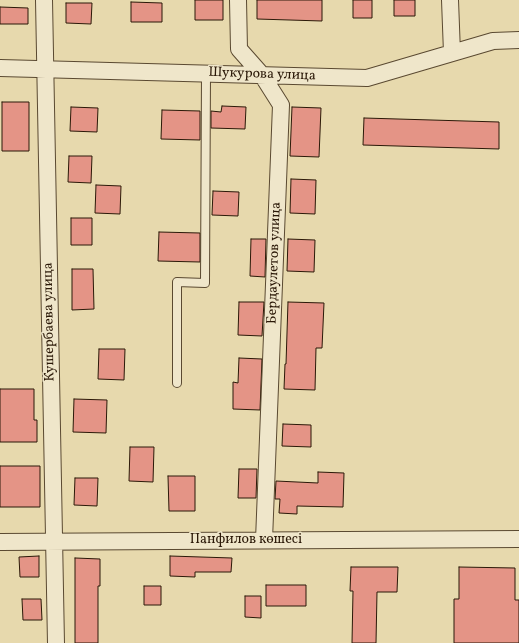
<!DOCTYPE html>
<html>
<head>
<meta charset="utf-8">
<style>
  body { margin:0 }
  canvas { display:block; background:#e7d9ad }
</style>
</head>
<body>
<canvas width="519" height="643"></canvas>
<script>
const ctx = document.querySelector('canvas').getContext('2d');
ctx.lineJoin = 'round';
function fill(path, color) { ctx.fillStyle = color; ctx.fill(path, 'evenodd'); }
const shape = rows => new Path2D(rows.map(r => 'M' + r).join(''));
function stroke(path, color, width, dash) { ctx.strokeStyle = color; ctx.lineWidth = width; ctx.lineCap = dash ? 'butt' : 'round'; ctx.setLineDash(dash || []); ctx.stroke(path); }
function label(font, color, halo, rows, align = 'center') {
  ctx.font = font + ' Vollkorn,serif'; ctx.lineWidth = 3; ctx.setLineDash([]); ctx.textBaseline = 'middle'; ctx.strokeStyle = halo; ctx.fillStyle = color; for (const [text, x, y, turn = 0] of rows) {
    ctx.save(); ctx.translate(x, y); ctx.rotate((+turn || 0) * Math.PI / 180); ctx.textAlign = isNaN(turn) ? turn : align; if (halo) ctx.strokeText(text, 0, 0); ctx.fillText(text, 0, 0); ctx.restore();
  }
}
const building = shape([
  [195,0,223,0,223,20,195,20,195,0],
  [257,0,322,0,322,21,257,19,257,0],
  [353,0,372,0,372,18,353,18,353,0],
  [394,0,415,0,415,16,394,16,394,0],
  [131,2,162,3,162,22,131,22,131,2],
  [66,3,92,3,91,24,66,23,66,3],
  [0,7,28,8,28,24,0,24,0,7],
  [2,102,29,102,29,151,2,151,2,102],
  [222,106,246,107,245,129,211,128,211,111,221,112,222,106],
  [71,107,98,108,97,132,70,131,71,107],
  [292,107,321,108,319,157,290,156,292,107],
  [162,110,200,111,200,140,161,139,162,110],
  [364,118,499,122,499,149,363,145,364,118],
  [69,156,92,156,91,183,68,182,69,156],
  [291,179,316,180,315,214,290,213,291,179],
  [96,185,121,186,120,214,95,213,96,185],
  [213,191,239,192,238,216,212,215,213,191],
  [71,218,92,218,92,245,71,245,71,218],
  [159,232,200,233,200,262,158,261,159,232],
  [251,239,266,239,265,277,250,276,251,239],
  [288,239,315,240,314,272,287,271,288,239],
  [72,269,93,269,94,309,72,310,72,269],
  [239,302,264,302,262,336,238,335,239,302],
  [288,302,324,303,322,348,316,348,315,390,284,389,285,364,286,364,288,302],
  [99,349,125,349,124,380,98,379,99,349],
  [239,358,262,359,260,410,233,409,233,382,238,383,239,358],
  [0,389,34,389,34,420,37,420,37,442,0,442,0,389],
  [74,399,107,400,106,433,73,432,74,399],
  [283,424,311,425,311,447,282,446,283,424],
  [130,447,154,447,153,482,129,481,130,447],
  [0,466,40,466,40,507,0,507,0,466],
  [239,469,257,469,256,498,238,498,239,469],
  [318,472,344,473,343,507,297,506,297,514,279,513,280,499,275,499,276,481,318,483,318,472],
  [168,476,195,476,195,511,169,511,168,476],
  [75,478,98,478,97,506,74,505,75,478],
  [39,556,39,577,20,577,19,557,39,556],
  [170,556,232,558,231,572,195,572,195,577,170,576,170,556],
  [75,558,100,559,100,586,98,586,98,643,75,643,75,558],
  [351,567,398,567,397,592,377,592,376,643,352,643,353,591,350,591,351,567],
  [459,567,515,568,515,600,519,600,519,643,454,643,454,599,459,599,459,567],
  [266,585,306,585,306,606,266,606,266,585],
  [144,586,161,586,161,605,144,605,144,586],
  [245,596,261,596,261,618,245,617,245,596],
  [22,599,41,599,42,620,23,620,22,599]
]);
const service = shape([
  [177,383,177,282,205,283,206,73]
]);
const minor = shape([
  [44,0,56,643],
  [238,0,239,49,262,75,281,105,264,540],
  [450,0,452,53],
  [0,68,367,78,493,41,519,40],
  [0,542,519,539]
]);
const streetNames = [
  ["Шукурова улица",262,75,2],
  ["Бердаулетов улица",275,263,-88],
  ["Кушербаева улица",50,322,-91],
  ["Панфилов көшесі",246,540]
];
fill(building, '#e49486');
stroke(building, '#2b1908', 1);
stroke(service, '#5a4931', 10);
stroke(minor, '#5a4931', 18);
stroke(service, '#efe6ca', 8);
stroke(minor, '#efe6ca', 16);
label('14px', '#2b1908', '#efe6ca', streetNames);
</script>
</body>
</html>
